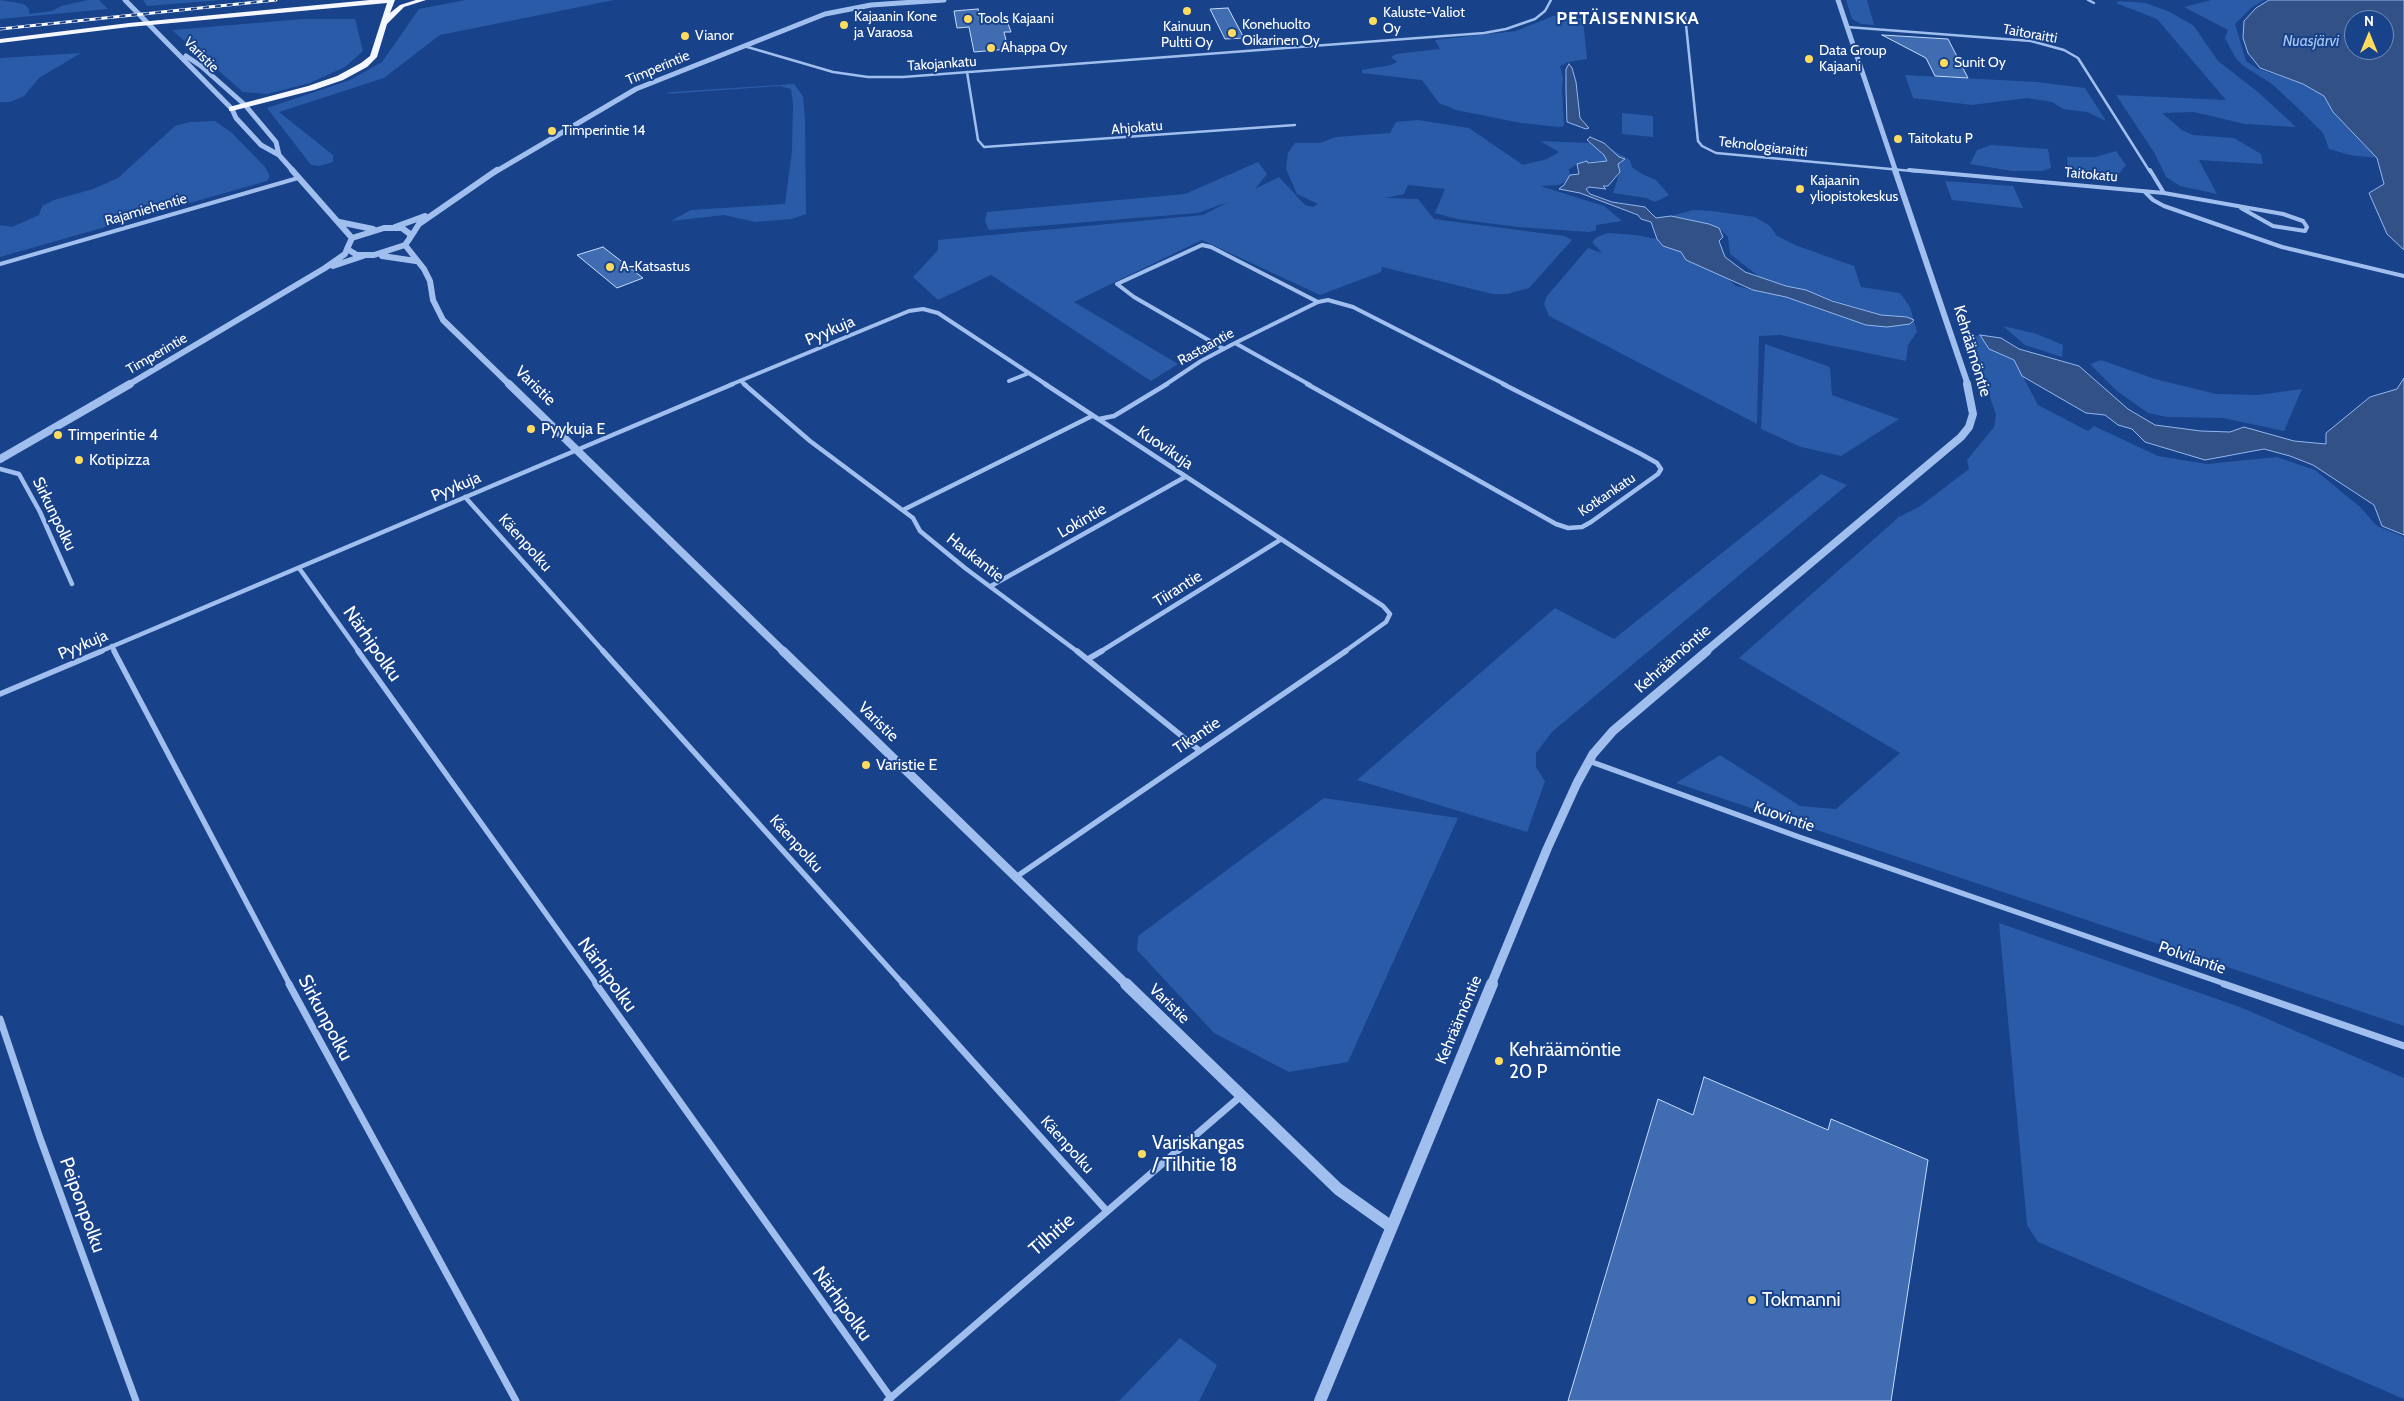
<!DOCTYPE html>
<html>
<head>
<meta charset="utf-8">
<style>
  body { margin:0 }
  #map { position:relative; width:2404px; height:1401px; overflow:hidden; background:#18428a; font-family:Cabin,sans-serif }
  canvas { display:block }
  .north { position:absolute; left:2344px; top:10px; width:50px; height:50px; box-sizing:border-box; background:#18428a; border:1px solid #748eb9; border-radius:50%; rotate:0deg; font-size:14px; font-weight:700; line-height:20px; text-align:center; color:#fff }
  .north::after { content:''; display:block; margin:auto; width:18px; height:22px; background:#ffdb5e; clip-path:polygon(50% 0,100% 100%,50% 72%,0 100%) }
</style>
</head>
<body>
<div id="map">
<canvas width="2404" height="1401"></canvas>
<div class="north">N</div>
</div>
<script>
const ctx = document.querySelector('canvas').getContext('2d');
ctx.lineJoin = 'round';
function fill(path, color) { ctx.fillStyle = color; ctx.fill(path, 'evenodd'); }
const shape = rows => new Path2D(rows.map(r => 'M' + r).join(''));
function stroke(path, color, width, dash) { ctx.strokeStyle = color; ctx.lineWidth = width; ctx.lineCap = dash ? 'butt' : 'round'; ctx.setLineDash(dash || []); ctx.stroke(path); }
function label(font, color, halo, rows, align = 'center') {
  ctx.font = font + ' Cabin,sans-serif'; ctx.lineWidth = 4; ctx.setLineDash([]); ctx.textBaseline = 'middle'; ctx.strokeStyle = halo; ctx.fillStyle = color; for (const [text, x, y, turn = 0] of rows) {
    ctx.save(); ctx.translate(x, y); ctx.rotate((+turn || 0) * Math.PI / 180); ctx.textAlign = isNaN(turn) ? turn : align; if (halo) ctx.strokeText(text, 0, 0); ctx.fillText(text, 0, 0); ctx.restore();
  }
}
const green = shape([
  [0,0,24,4,29,9,29,14,52,11,61,6,88,0,99,0,108,9,0,19],
  [143,0,222,0,147,6],
  [466,0,614,0,440,35,384,78,279,112,333,155,333,162,320,166,311,165,267,108,350,80,382,62,419,9],
  [1846,0,1867,0,1874,25,1861,24,1852,19],
  [2211,0,2264,0,2251,8,2235,24,2246,61,2258,69,2303,84,2324,96,2333,112,2377,158,2350,155,2329,149,2323,133,2300,110,2272,84,2242,65,2235,57,2225,38,2228,30,2184,7],
  [2119,1,2146,3,2170,12,2194,26,2218,61,2258,92,2296,127,2245,124,2194,112,2162,113,2182,130,2193,135,2234,138,2261,154,2263,164,2199,160,2217,194,2180,186,2166,177,2155,154,2116,95,2226,100,2157,19,2116,3],
  [1571,15,1583,19,1587,59,1568,62,1560,66,1563,78,1562,89,1564,126,1559,127,1521,123,1456,110,1439,103,1422,80,1362,73,1362,70,1391,65,1397,62,1391,57,1396,54,1440,49,1435,40,1516,31,1553,16],
  [303,19,355,19,363,51,345,67,310,83,267,94,243,92,172,30],
  [81,53,39,78,24,96,10,102,0,102,0,58],
  [1905,75,2037,82,2085,88,2106,121,2087,112,2063,109,2052,102,2027,98,1972,105,1913,98],
  [794,84,803,96,805,120,806,214,792,219,755,222,724,215,671,221,691,210,785,204,792,151,793,103,791,89,780,86,666,94,671,92],
  [1622,113,1653,116,1653,137,1622,134],
  [1418,120,1469,128,1523,165,1547,159,1559,152,1540,141,1590,143,1604,155,1607,161,1581,162,1569,169,1570,176,1568,180,1559,185,1540,186,1604,206,1622,221,1596,225,1596,230,1589,232,1517,227,1457,219,1435,213,1445,189,1408,185,1404,194,1385,198,1418,199,1434,219,1564,236,1572,240,1529,288,1507,294,1493,294,1382,267,1381,272,1320,295,1202,240,1074,302,1178,364,1151,381,991,275,938,300,913,277,938,250,938,240,1203,215,1228,202,1198,213,989,230,985,221,987,212,1185,194,1258,162,1267,174,1255,189,1279,177,1305,205,1313,207,1318,204,1297,194,1286,169,1288,153,1295,143,1320,143,1336,137,1390,133,1396,122],
  [215,121,232,133,265,167,270,176,267,181,0,257,0,225,12,227,39,215,42,206,54,200,93,189,118,178,175,126,190,122],
  [1604,145,1630,160,1632,167,1642,174,1656,180,1669,195,1655,202,1646,198,1613,193,1620,172,1618,164,1619,157],
  [1991,145,2048,149,2051,168,2042,171,2012,171,1970,164,1977,150],
  [2116,151,2126,165,2117,176,2101,178,2085,176,2068,168,2067,157,2095,157],
  [1945,181,2013,186,2023,208,1952,200],
  [1693,210,1712,211,1755,217,1770,226,1777,236,1795,245,1854,266,1861,287,1900,293,1910,307,1917,332,1908,345,1906,361,1780,335,1759,336,1757,424,1549,316,1544,304,1547,296,1588,248,1602,253,1592,242,1597,237,1608,233,1635,235,1657,239,1663,246,1681,252,1687,260,1725,276,1736,286,1786,297,1856,322,1907,317,1881,315,1761,278,1730,254,1728,237,1719,228,1709,224,1671,216],
  [2003,326,2037,334,2063,345,2062,357,2025,345],
  [1980,335,1989,349,2014,360,2038,405,2088,431,2094,426,2158,456,2207,464,2277,457,2315,470,2360,507,2377,526,2404,537,2404,1026,1676,783,1720,755,1800,806,1836,809,1900,753,1739,658,1899,517,1919,507,1969,469,1967,460,1994,427,1996,415,1970,337],
  [1765,344,1830,367,1832,395,1899,419,1841,456,1801,447,1761,429],
  [2101,360,2155,379,2216,394,2258,395,2302,389,2284,431,2223,418,2167,417,2148,413,2117,391,2090,364],
  [1821,474,1847,485,1552,732,1536,753,1536,767,1545,781,1527,832,1357,780,1555,608,1614,639],
  [1324,798,1458,818,1348,1062,1289,1072,1214,1033,1137,950,1138,936],
  [1999,923,2240,1007,2404,1078,2404,1399,2038,1242,2027,1225],
  [1180,1338,1217,1365,1199,1401,1119,1401]
]);
const water = shape([
  [2269,0,2404,0,2404,250,2387,234,2369,193,2384,184,2377,158,2333,112,2324,96,2303,84,2260,68,2248,53,2243,38,2244,21,2256,8,2269,0],
  [2354,20,2384,20,2384,50,2354,50,2354,20],
  [1569,64,1572,68,1576,82,1580,118,1589,128,1586,129,1567,122,1566,90,1566,69,1569,64],
  [1590,137,1604,143,1619,157,1625,159,1618,164,1620,172,1608,186,1603,186,1606,189,1589,187,1586,189,1590,194,1612,202,1645,207,1656,218,1671,216,1709,224,1719,228,1723,237,1719,241,1725,257,1745,272,1786,286,1806,290,1832,301,1881,315,1907,317,1914,320,1910,324,1887,327,1866,325,1786,297,1753,290,1686,260,1681,252,1663,246,1657,239,1651,222,1641,219,1638,215,1580,193,1559,189,1564,185,1570,175,1579,174,1577,164,1587,161,1588,163,1607,161,1604,155,1587,140,1590,137],
  [1980,335,2001,338,2019,349,2079,366,2128,409,2155,425,2201,431,2230,432,2244,427,2294,441,2326,444,2326,433,2370,397,2397,389,2404,378,2404,535,2382,526,2374,505,2313,465,2290,456,2264,449,2205,460,2145,442,2132,429,2118,425,2105,415,2086,413,2022,376,2014,360,1989,349,1980,335]
]);
const building = shape([
  [1228,8,1244,38,1225,39,1210,9,1228,8],
  [978,9,980,20,1006,18,1011,32,1004,32,1008,49,974,52,969,27,957,28,954,11,978,9],
  [1882,35,1948,39,1968,78,1935,76,1926,58,1882,35],
  [603,247,643,278,617,288,577,255,603,247],
  [1704,1077,1828,1130,1831,1119,1928,1160,1891,1401,1568,1401,1658,1099,1693,1115,1704,1077]
]);
const minorFar4 = shape([
  [2088,0,2094,3],
  [1685,15,1698,141,1702,146,1716,153,1923,172],
  [1847,27,2031,41,2064,50,2078,58,2150,172],
  [744,46,833,72,868,77,903,77,1484,33,1506,29,1535,19,1545,11,1551,0],
  [967,72,978,140,984,147,1295,125]
]);
const minorFar3 = shape([
  [1909,170,2164,193,2283,214,2303,221,2307,227,2305,231,2273,226,2241,208],
  [2150,170,2164,193],
  [2145,192,2153,200,2164,206,2282,247,2404,276],
  [0,264,298,178],
  [1235,343,1310,385],
  [1235,343,1318,302,1328,300,1353,307,1506,385],
  [1224,349,1134,297,1117,284,1202,245,1211,247,1318,302],
  [1009,381,1029,373],
  [742,382,746,385],
  [730,385,909,311,923,309,938,313,1047,385],
  [1165,385,1201,361,1235,343]
]);
const minorFar2 = shape([
  [744,384,810,441,913,518,920,531,965,568,1078,652],
  [1045,384,1383,606,1390,614,1386,622,1344,652],
  [1307,384,1556,524,1568,528,1582,527,1591,522,1658,474,1661,469,1657,463,1641,454,1503,384],
  [1099,419,1114,416,1167,384],
  [0,469,19,474,40,512,72,584],
  [465,497,604,652],
  [903,510,1092,416],
  [299,568,359,652],
  [991,586,1185,477],
  [112,646,115,652],
  [99,652,733,384],
  [1100,652,1280,540]
]);
const minorFar1 = shape([
  [114,651,290,985],
  [358,651,597,985],
  [603,651,904,985],
  [1077,651,1199,750],
  [1088,659,1102,651],
  [0,694,102,651],
  [1589,761,1799,837,2228,985],
  [1016,877,1346,651]
]);
const minor = shape([
  [289,984,516,1401],
  [596,984,891,1398],
  [903,984,1106,1210],
  [2224,984,2404,1046],
  [0,1019,40,1138,136,1401],
  [887,1401,1241,1096]
]);
const tertiaryFar4 = shape([
  [125,0,232,109,236,118,261,145,279,155,294,172],
  [1838,0,1896,172],
  [186,56,201,66,245,105,276,142,279,155],
  [495,172,636,89,825,14,871,5,944,0]
]);
const tertiaryFar3 = shape([
  [292,170,352,238],
  [1895,170,1968,385],
  [339,222,373,229],
  [395,227,425,216],
  [384,228,402,228,410,234,410,238,405,245,374,255,357,255,347,249,352,238,384,228],
  [410,238,419,224,497,170],
  [405,245,424,269,430,281,433,300,443,320,510,385],
  [382,256,416,261],
  [333,266,363,256],
  [128,385,325,268,345,254,347,249]
]);
const tertiaryFar2 = shape([
  [509,384,784,652],
  [0,459,130,384],
  [1705,652,1961,437,1969,427,1973,414,1967,384]
]);
const tertiaryFar1 = shape([
  [783,651,1127,985],
  [1491,985,1547,849,1577,783,1593,754,1613,731,1707,651]
]);
const tertiary = shape([
  [1126,984,1338,1189,1390,1226],
  [1320,1401,1492,984]
]);
const trunk = shape([
  [370,0,395,0,390,13,400,5,416,0,426,0,404,7,387,24,377,57,367,67,343,80,314,90,232,111,229,111,229,107,308,86,337,76,361,63,370,56,387,3,129,27,0,43,0,39,129,23,370,0]
]);
const rail = shape([
  [0,29,276,0]
]);
const markers = [
  [1187,11,5,"#ffdb5e"],
  [968,19,5,"#ffdb5e"],
  [1373,21,5,"#ffdb5e"],
  [844,25,5,"#ffdb5e"],
  [1232,33,5,"#ffdb5e"],
  [685,36,5,"#ffdb5e"],
  [991,48,5,"#ffdb5e"],
  [1809,59,5,"#ffdb5e"],
  [1944,63,5,"#ffdb5e"],
  [552,131,5,"#ffdb5e"],
  [1898,139,5,"#ffdb5e"],
  [1800,189,5,"#ffdb5e"],
  [610,267,5,"#ffdb5e"],
  [531,429,5,"#ffdb5e"],
  [58,435,5,"#ffdb5e"],
  [79,460,5,"#ffdb5e"],
  [866,765,5,"#ffdb5e"],
  [1499,1061,5,"#ffdb5e"],
  [1142,1154,5,"#ffdb5e"],
  [1752,1300,5,"#ffdb5e"]
];
const farPoinames = [
  ["Kaluste-Valiot",1383,13],
  ["Oy",1383,29],
  ["Kajaanin Kone",854,17],
  ["ja Varaosa",854,33],
  ["Tools Kajaani",978,19],
  ["Konehuolto",1242,25],
  ["Oikarinen Oy",1242,41],
  ["Kainuun",1187,27,"center"],
  ["Pultti Oy",1187,43,"center"],
  ["Vianor",695,36],
  ["Ahappa Oy",1001,48],
  ["Data Group",1819,51],
  ["Kajaani",1819,67],
  ["Sunit Oy",1954,63],
  ["Timperintie 14",562,131],
  ["Taitokatu P",1908,139],
  ["Kajaanin",1810,181],
  ["yliopistokeskus",1810,197],
  ["A-Katsastus",620,267]
];
const farStreetnames = [
  ["Taitoraitti",2030,34,10],
  ["Varistie",201,55,45],
  ["Takojankatu",942,64,-4],
  ["Timperintie",658,68,-23],
  ["Ahjokatu",1137,128,-5],
  ["Teknologiaraitti",1763,147,7],
  ["Taitokatu",2091,175,5],
  ["Rajamiehentie",146,210,-16],
  ["Rastaantie",1206,347,-29],
  ["Timperintie",157,354,-30],
  ["Kotkankatu",1607,495,-34]
];
const farWaternames = [
  ["Nuasjärvi",2311,42]
];
const streetNames = [
  ["Pyykuja",830,331,-23],
  ["Kehräämöntie",1972,351,73],
  ["Varistie",535,386,44],
  ["Kuovikuja",1165,448,34],
  ["Pyykuja",456,487,-23],
  ["Sirkunpolku",54,514,64],
  ["Lokintie",1082,521,-30],
  ["Käenpolku",525,543,48],
  ["Haukantie",975,558,38],
  ["Tiirantie",1178,589,-32],
  ["Pyykuja",83,645,-23],
  ["Kehräämöntie",1673,659,-41],
  ["Varistie",878,722,44],
  ["Tikantie",1197,736,-34],
  ["Kuovintie",1784,817,19],
  ["Käenpolku",796,844,48],
  ["Polvilantie",2192,958,19],
  ["Varistie",1169,1004,44],
  ["Kehräämöntie",1459,1020,-67],
  ["Käenpolku",1067,1145,48]
];
const poiNames = [
  ["Pyykuja E",541,429],
  ["Timperintie 4",68,435],
  ["Kotipizza",89,460],
  ["Varistie E",876,765]
];
const farDistrictnames = [
  ["PETÄISENNISKA",1628,19]
];
const nearStreetnames = [
  ["Närhipolku",372,644,55],
  ["Närhipolku",607,975,54],
  ["Sirkunpolku",325,1018,62],
  ["Peiponpolku",82,1205,70],
  ["Tilhitie",1052,1235,-41],
  ["Närhipolku",842,1304,54]
];
const nearPoinames = [
  ["Kehräämöntie",1509,1050],
  ["20 P",1509,1072],
  ["Variskangas",1152,1143],
  ["/ Tilhitie 18",1152,1165],
  ["Tokmanni",1762,1300]
];
fill(green, '#2a5ba8');
fill(water, '#325186');
stroke(water, '#93b8f0', 1);
fill(building, '#406cb2');
stroke(building, '#c6dbfa', 1);
stroke(minorFar4, '#a1bfee', 2.5);
stroke(minorFar3, '#a1bfee', 4);
stroke(minorFar2, '#a1bfee', 4.5);
stroke(minorFar1, '#a1bfee', 5.5);
stroke(minor, '#a1bfee', 7);
stroke(tertiaryFar4, '#a1bfee', 5);
stroke(tertiaryFar3, '#a1bfee', 6);
stroke(tertiaryFar2, '#a1bfee', 8);
stroke(tertiaryFar1, '#a1bfee', 9);
stroke(tertiary, '#a1bfee', 12);
fill(trunk, '#f4f7ff');
stroke(rail, '#fff', 3);
stroke(rail, '#18428a', 2, [6]);
for (const [x, y, r, color] of markers) { const dot = new Path2D(); dot.arc(x, y, r, 0, 2 * Math.PI); ctx.fillStyle = color; ctx.fill(dot); stroke(dot, '#18428a', 2); }
label('14px', '#fff', '#18428a', farPoinames, 'left');
label('14px', '#fff', '#18428a', farStreetnames);
label('italic 15px', '#acc9f5', '#18428a', farWaternames);
label('16px', '#fff', '#18428a', streetNames);
label('16px', '#fff', '#18428a', poiNames, 'left');
ctx.letterSpacing = '1px';
label('bold 18px', '#fff', '#18428a', farDistrictnames);
ctx.letterSpacing = '0px';
label('19px', '#fff', '#18428a', nearStreetnames);
label('19px', '#fff', '#18428a', nearPoinames, 'left');
</script>
</body>
</html>
